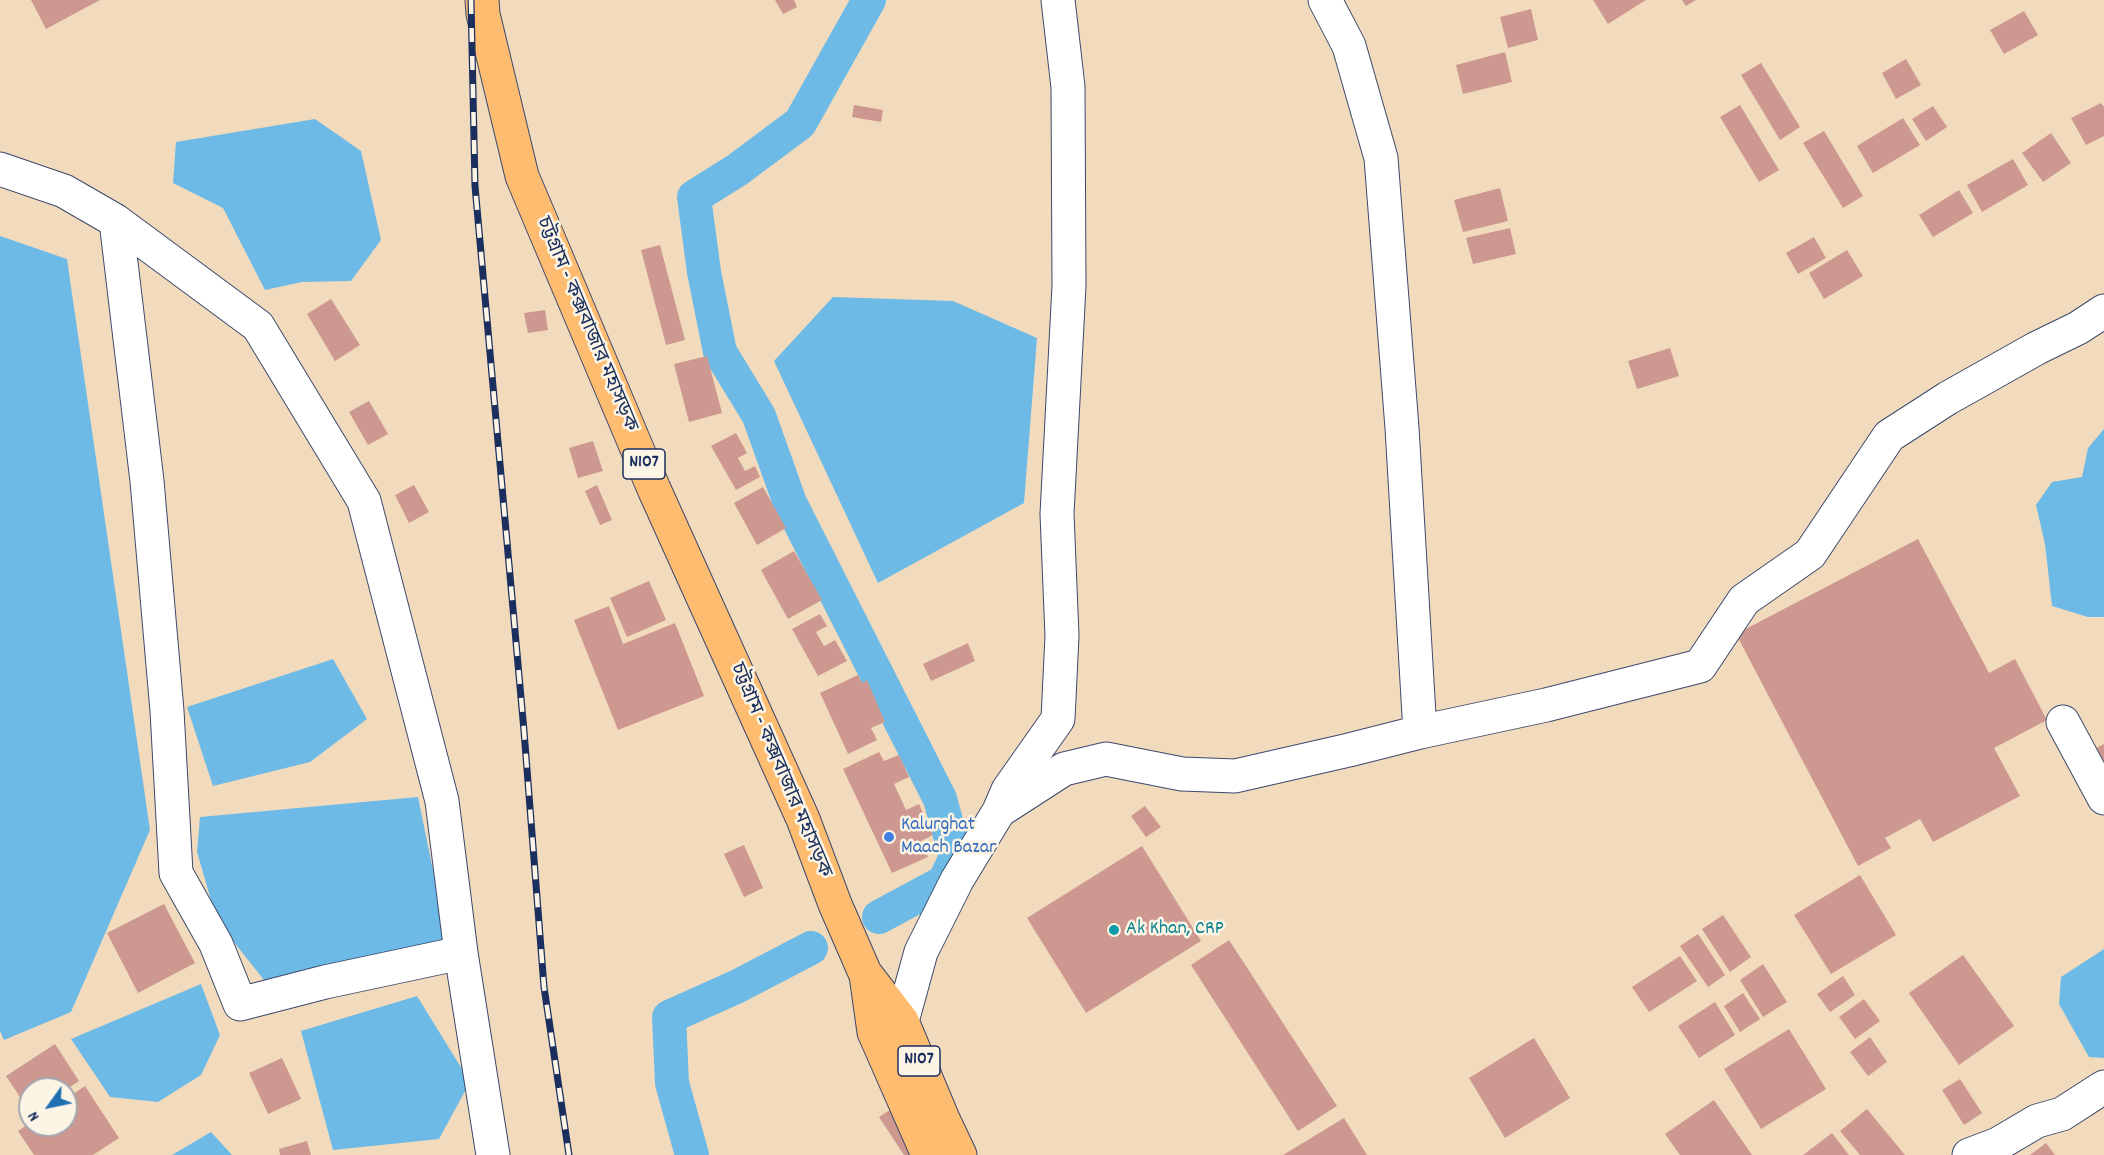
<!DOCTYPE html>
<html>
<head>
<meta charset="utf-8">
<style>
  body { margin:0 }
  #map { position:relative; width:2104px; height:1155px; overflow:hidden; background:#f2dbbc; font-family:Dekko,sans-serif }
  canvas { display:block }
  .north { position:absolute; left:18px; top:1077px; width:60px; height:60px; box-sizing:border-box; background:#fcf5e5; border:2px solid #a2a6af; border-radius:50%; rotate:237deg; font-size:16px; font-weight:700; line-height:24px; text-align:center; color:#1b2f5e }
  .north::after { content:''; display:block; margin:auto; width:21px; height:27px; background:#1f6fb2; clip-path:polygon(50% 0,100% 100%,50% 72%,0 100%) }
</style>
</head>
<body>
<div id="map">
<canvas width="2104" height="1155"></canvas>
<div class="north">N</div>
</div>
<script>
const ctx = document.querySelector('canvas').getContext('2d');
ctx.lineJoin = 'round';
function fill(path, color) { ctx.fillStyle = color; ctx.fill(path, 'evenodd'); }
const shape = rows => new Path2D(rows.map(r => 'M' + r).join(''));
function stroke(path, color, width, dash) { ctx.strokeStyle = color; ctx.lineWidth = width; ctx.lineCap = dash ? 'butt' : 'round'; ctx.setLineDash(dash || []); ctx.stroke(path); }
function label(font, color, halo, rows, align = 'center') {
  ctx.font = font + ' Dekko,"Noto Sans Bengali",sans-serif'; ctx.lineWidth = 5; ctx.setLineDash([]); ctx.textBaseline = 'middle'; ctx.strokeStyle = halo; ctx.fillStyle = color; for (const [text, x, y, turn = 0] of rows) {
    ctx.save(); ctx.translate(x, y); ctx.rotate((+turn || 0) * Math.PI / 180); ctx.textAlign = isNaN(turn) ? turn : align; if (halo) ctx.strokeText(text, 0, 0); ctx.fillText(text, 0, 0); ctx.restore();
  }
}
const water = shape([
  [315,119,361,151,381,240,351,281,302,282,265,290,223,208,173,183,176,142],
  [0,236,67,259,150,830,71,1012,4,1040,0,1031],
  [833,297,953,301,1037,338,1024,503,878,583,774,361],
  [2104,429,2104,617,2088,617,2052,606,2045,544,2036,505,2052,482,2082,477,2088,448],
  [333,659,367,719,310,762,213,786,187,707],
  [418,797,447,939,264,980,217,921,197,852,200,817],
  [2104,949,2104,1058,2089,1057,2059,1004,2061,977],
  [201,984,220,1035,201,1075,158,1102,110,1097,71,1039],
  [417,996,470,1082,439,1139,333,1150,301,1031],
  [211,1132,232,1155,172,1155]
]);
const canal = shape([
  [869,0,800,123,737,170,694,197,704,272,720,352,759,416,790,503,940,799,956,857,944,882,879,917],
  [692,1155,672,1083,669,1017,736,987,811,948]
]);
const building = shape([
  [31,0,100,0,46,29],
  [775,0,794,0,797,7,783,14],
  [1593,0,1646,0,1608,24],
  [1682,0,1696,0,1686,6],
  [1531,9,1538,40,1508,48,1500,17],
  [2024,11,2038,35,2004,54,1990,30],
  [1505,52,1512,82,1463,94,1456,65],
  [1906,59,1921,85,1896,99,1882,73],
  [1761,63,1800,127,1780,140,1741,75],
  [2101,103,2104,107,2104,136,2086,145,2071,118],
  [854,105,883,110,881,122,852,117],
  [1740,105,1779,170,1759,182,1720,117],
  [1933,106,1947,127,1926,141,1912,119],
  [1903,118,1920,145,1873,173,1857,146],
  [1824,131,1863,196,1843,208,1803,143],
  [2051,133,2071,163,2043,182,2022,153],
  [2013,159,2028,185,1982,212,1967,185],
  [1500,188,1508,221,1463,232,1454,200],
  [1959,190,1973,213,1933,237,1919,215],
  [1510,228,1516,254,1473,264,1466,238],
  [1814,237,1826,258,1798,274,1786,253],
  [660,245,685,340,666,345,641,250],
  [1847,250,1863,276,1824,299,1809,273],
  [331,299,360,345,335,361,307,314],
  [545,310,548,330,528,333,524,313],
  [1670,348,1679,376,1637,389,1628,361],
  [707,356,722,413,689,422,674,364],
  [369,401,388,434,368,445,349,412],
  [736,433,747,453,738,458,745,471,755,466,760,477,736,490,711,446],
  [593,441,603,471,578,478,569,448],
  [414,485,429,512,409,523,395,495],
  [597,485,612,520,600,525,585,491],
  [763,487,786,528,757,545,734,503],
  [1918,539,1989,673,2015,659,2047,720,1994,748,2020,796,1933,842,1920,819,1885,838,1891,848,1858,866,1736,634],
  [794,551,822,600,788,619,761,570],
  [649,581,666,620,627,637,610,598],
  [609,606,623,644,675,623,704,696,618,730,574,620],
  [820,614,827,626,816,632,824,646,835,640,847,661,818,676,792,629],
  [968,643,975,661,931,681,923,664],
  [858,675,862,683,867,680,885,722,871,728,877,740,848,754,820,693],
  [2104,744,2104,773,2092,750],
  [879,752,884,761,899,755,909,777,894,784,906,810,919,804,933,835,921,841,928,857,892,873,843,769],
  [1145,806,1161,827,1146,837,1131,816],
  [744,845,763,888,744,897,724,854],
  [1142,846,1201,941,1086,1013,1027,918],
  [1860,875,1896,935,1831,974,1794,915],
  [164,904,195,963,138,993,107,933],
  [1723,915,1751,957,1730,972,1702,929],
  [1698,934,1725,975,1708,987,1680,946],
  [1229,940,1337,1106,1298,1131,1191,965],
  [1963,955,2014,1026,1959,1065,1909,993],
  [1680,956,1697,981,1649,1012,1632,987],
  [1763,964,1787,1002,1763,1017,1740,980],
  [1843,976,1855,995,1830,1012,1817,994],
  [1743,993,1760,1019,1740,1032,1724,1006],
  [1864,999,1880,1021,1855,1039,1839,1017],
  [1715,1002,1735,1035,1699,1058,1678,1026],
  [1789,1029,1826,1089,1761,1129,1724,1069],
  [1870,1037,1887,1062,1868,1076,1850,1052],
  [1534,1038,1570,1098,1505,1138,1469,1078],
  [55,1044,79,1081,67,1089,30,1089,30,1112,6,1076],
  [282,1058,301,1099,268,1114,249,1073],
  [1960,1079,1982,1113,1964,1125,1942,1090],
  [85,1086,119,1138,93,1155,34,1155,18,1131,30,1123,30,1125,66,1125,66,1099],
  [1714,1100,1752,1155,1680,1155,1665,1134],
  [896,1106,912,1155,904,1155,879,1117],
  [1867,1109,1905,1155,1860,1155,1840,1131],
  [1344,1118,1367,1155,1283,1155],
  [1832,1133,1849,1155,1803,1155],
  [307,1141,311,1155,280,1155,279,1149],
  [2046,1143,2055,1155,2030,1155]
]);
const minor = shape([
  [1325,0,1349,46,1381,158,1402,428,1420,732],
  [0,169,64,191,116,221,147,481,167,711,176,873,216,944,240,1004,325,982,461,953,493,1155],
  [116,221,258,326,364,501,442,801,461,953],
  [2063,722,2104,798],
  [999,811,1064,769,1106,759,1182,774,1235,776,1349,750,1420,732,1546,705,1700,666,1744,600,1810,554,1889,436,1948,398,2037,348,2078,328,2104,311],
  [879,1030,902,1021,921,952,957,880,999,811,1008,790,1058,719,1062,636,1057,514,1069,286,1068,87,1058,0],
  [1969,1155,1998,1144,2037,1121,2062,1114,2104,1087]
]);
const trunk = shape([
  [482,0,483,14,522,176,654,489,803,819,835,904,865,973,902,1021,943,1119,960,1155],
  [866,975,874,1032,928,1155]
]);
const rail = shape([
  [471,0,475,186,524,731,544,987,569,1155]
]);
const markers = [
  [889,837,6,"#3f7fe0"],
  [1114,930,6,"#0f9aa8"]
];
const shields = [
  [644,464,42],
  [919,1061,42]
];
const shieldNames = [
  ["N107",644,464],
  ["N107",919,1061]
];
const streetNames = [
  ["চট্টগ্রাম - কক্সবাজার মহাসড়ক",585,325,67],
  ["চট্টগ্রাম - কক্সবাজার মহাসড়ক",779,771,67]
];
const shopNames = [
  ["Kalurghat",901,826],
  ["Maach Bazar",901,849]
];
const cultureNames = [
  ["Ak Khan, CRP",1126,930]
];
fill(water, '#6dbae7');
stroke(canal, '#6dbae7', 34);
fill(building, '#cd9890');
stroke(minor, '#3b496c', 35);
stroke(trunk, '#3b496c', 35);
stroke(minor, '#fff', 33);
stroke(trunk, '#febc70', 33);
stroke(rail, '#1b2f5e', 7);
stroke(rail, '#fcf5e5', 4.5, [14]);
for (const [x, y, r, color] of markers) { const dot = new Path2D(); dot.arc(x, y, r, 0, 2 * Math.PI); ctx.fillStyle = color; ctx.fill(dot); stroke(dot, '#fcf5e5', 2); }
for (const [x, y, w] of shields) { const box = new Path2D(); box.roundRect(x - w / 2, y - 15, w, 30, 4.5); ctx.fillStyle = '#fcf5e5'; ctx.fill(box); stroke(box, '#1b2f5e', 1.5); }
label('bold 18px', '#1b2f5e', null, shieldNames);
label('20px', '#1b2f5e', '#fcf5e5', streetNames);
label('20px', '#366cbe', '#fcf5e5', shopNames, 'left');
label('20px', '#0d838f', '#fcf5e5', cultureNames, 'left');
</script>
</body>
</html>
